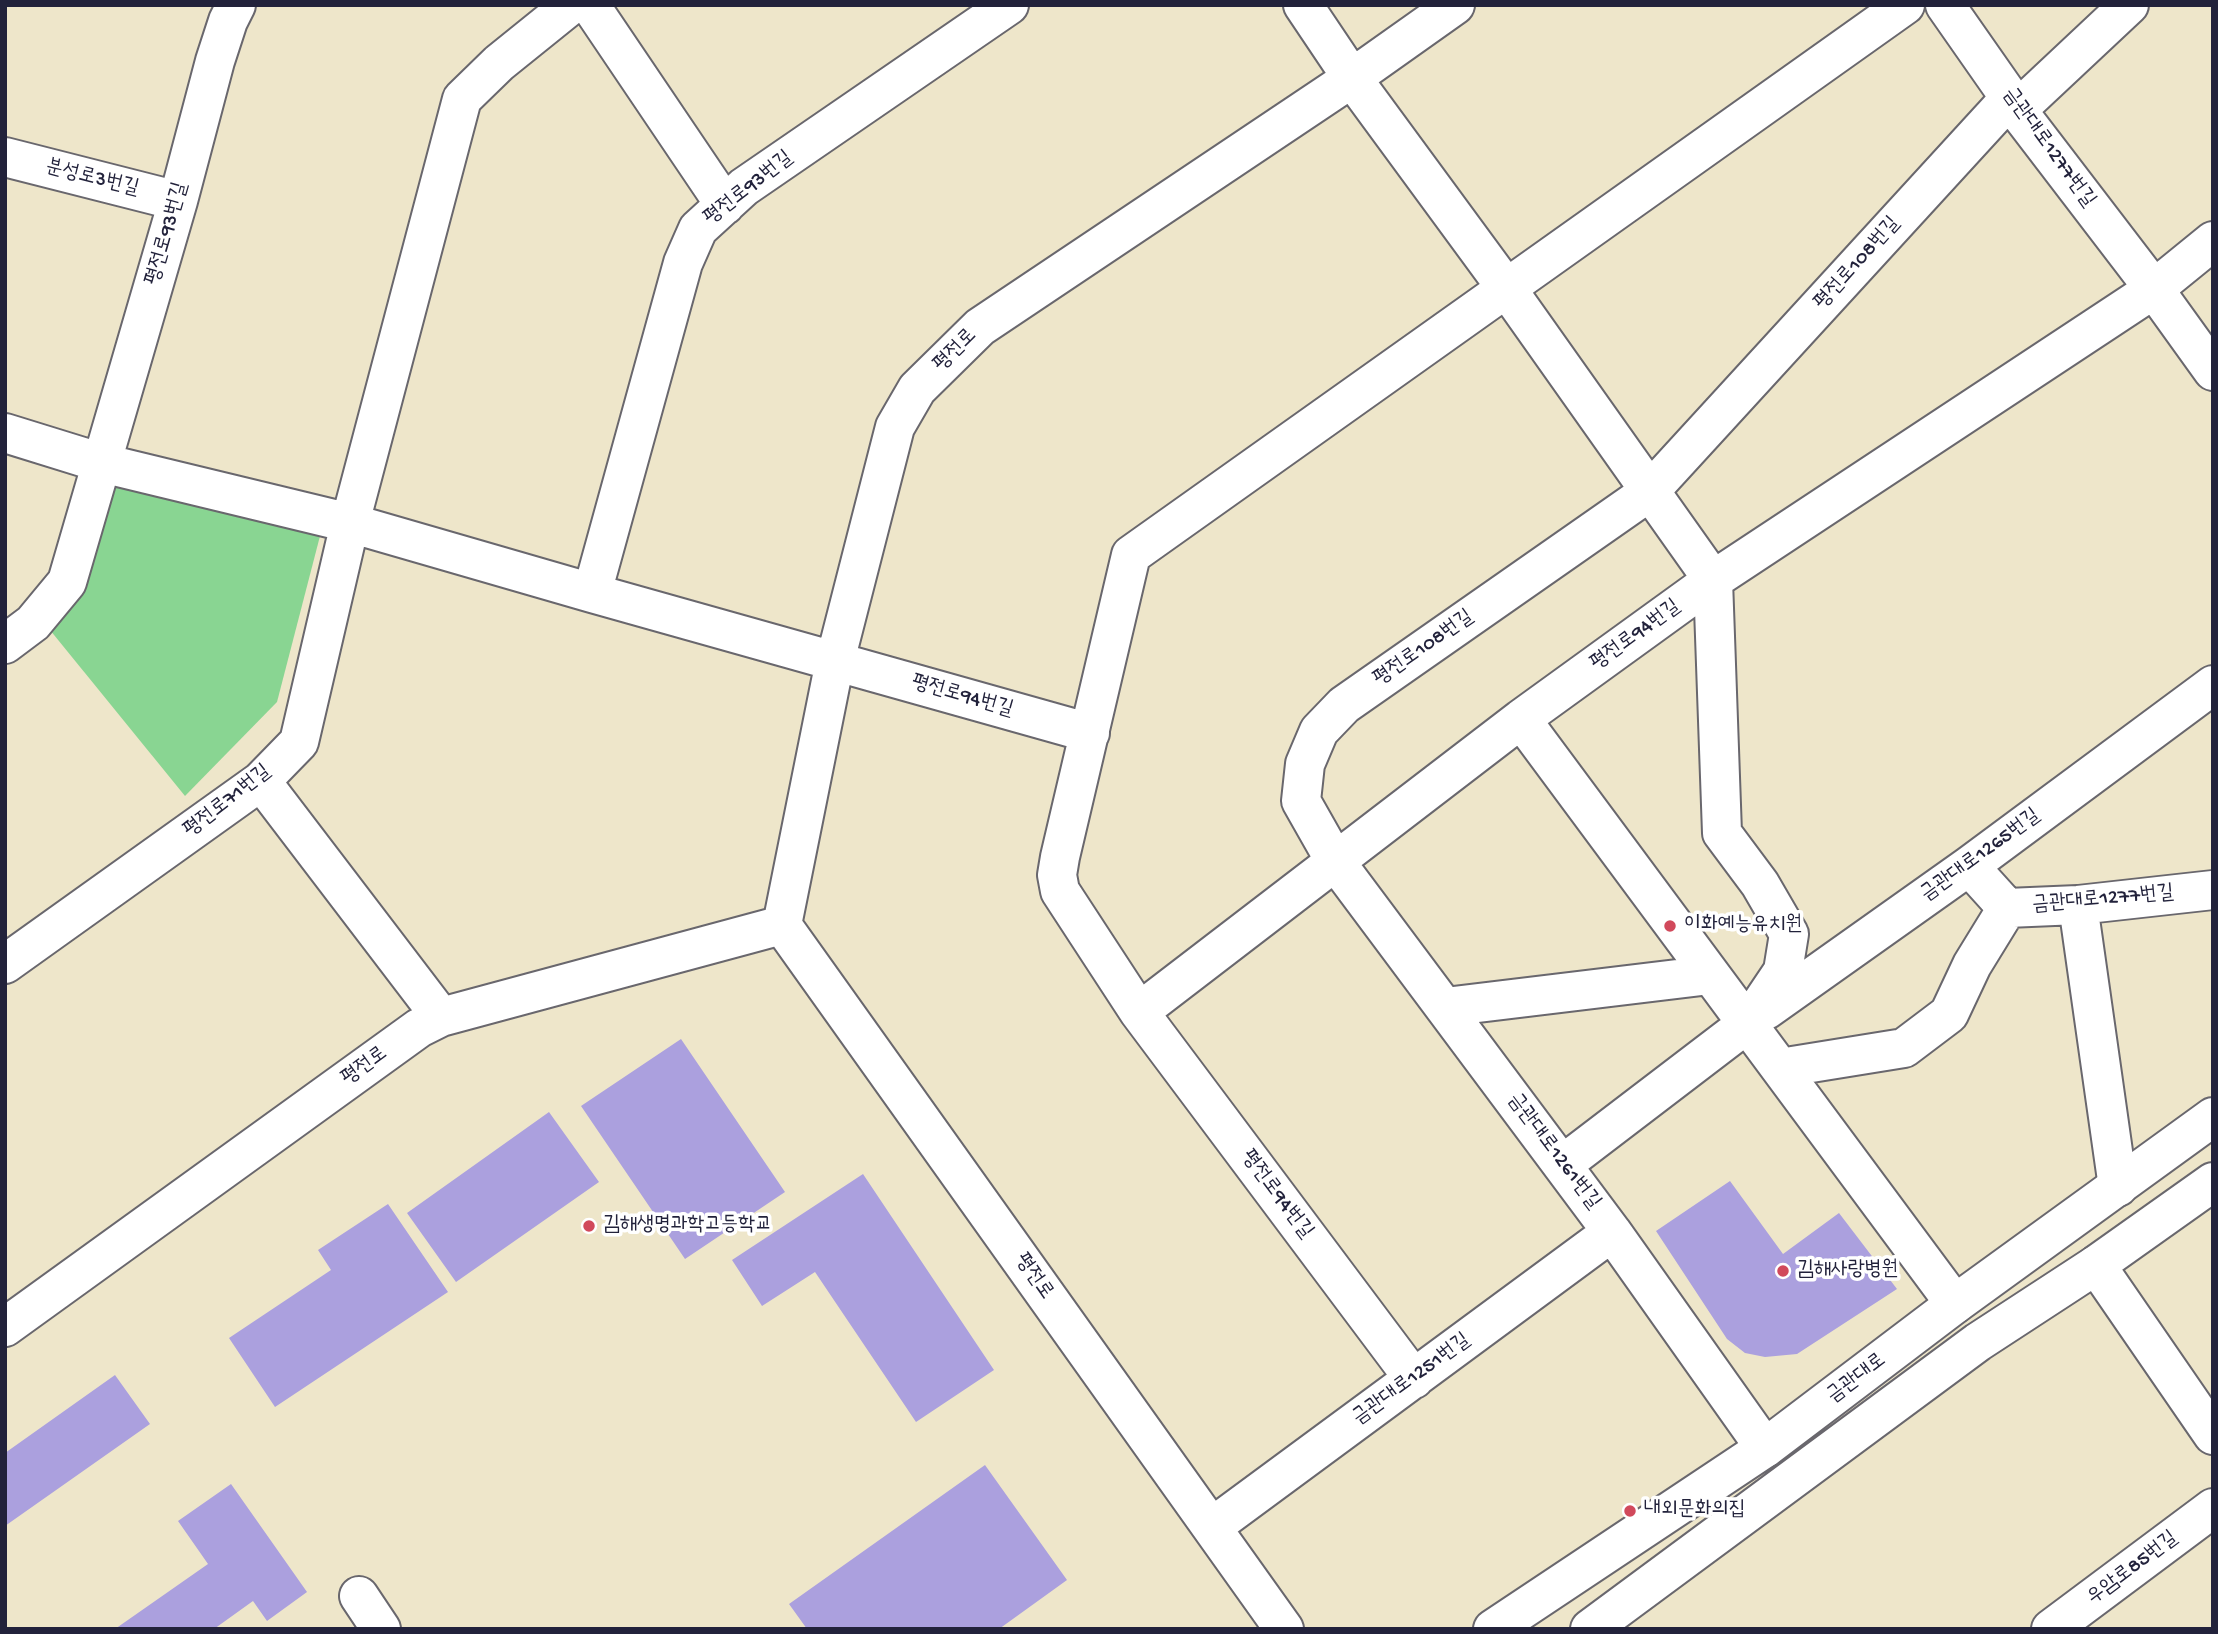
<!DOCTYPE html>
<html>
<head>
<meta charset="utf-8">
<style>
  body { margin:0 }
  #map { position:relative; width:2218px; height:1634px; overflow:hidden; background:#eee6ca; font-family:"Gochi Hand",sans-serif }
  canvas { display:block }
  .frame { position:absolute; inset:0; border:7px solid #22223b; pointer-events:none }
</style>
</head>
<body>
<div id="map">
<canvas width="2218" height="1634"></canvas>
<div class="frame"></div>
</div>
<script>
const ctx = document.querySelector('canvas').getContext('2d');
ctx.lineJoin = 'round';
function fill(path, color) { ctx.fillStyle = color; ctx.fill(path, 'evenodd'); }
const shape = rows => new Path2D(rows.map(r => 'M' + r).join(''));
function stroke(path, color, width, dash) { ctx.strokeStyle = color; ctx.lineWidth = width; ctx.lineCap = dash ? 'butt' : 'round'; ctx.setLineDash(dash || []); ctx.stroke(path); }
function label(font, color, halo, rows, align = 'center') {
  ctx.font = font + ' "Gochi Hand","Poor Story",sans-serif'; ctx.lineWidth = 7; ctx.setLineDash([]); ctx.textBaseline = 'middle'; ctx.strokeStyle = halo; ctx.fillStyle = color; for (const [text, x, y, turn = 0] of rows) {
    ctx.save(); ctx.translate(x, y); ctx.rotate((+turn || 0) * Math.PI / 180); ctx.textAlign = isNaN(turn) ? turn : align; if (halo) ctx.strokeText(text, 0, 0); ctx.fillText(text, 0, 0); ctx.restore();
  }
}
const green = shape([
  [105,475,320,536,277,702,185,796,50,630]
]);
const building = shape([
  [681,1039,785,1192,685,1259,581,1106],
  [549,1112,599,1182,456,1282,407,1213],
  [863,1174,994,1370,916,1422,815,1272,762,1306,732,1260],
  [1730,1181,1783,1254,1839,1213,1897,1289,1797,1354,1765,1357,1745,1353,1727,1339,1656,1231],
  [388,1204,448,1292,275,1407,229,1338,331,1270,318,1250],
  [115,1375,150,1424,5,1526,5,1453],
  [985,1465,1067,1580,999,1629,807,1629,789,1604],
  [231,1484,307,1592,267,1621,253,1601,214,1629,115,1629,208,1564,178,1521]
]);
const minor = shape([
  [590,5,725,205],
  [1303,5,1352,78,1507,289,1713,580,1722,833,1760,884,1789,934,1783,971,1748,1023,1562,1165],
  [1945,5,2010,98,2017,110,2154,289,2213,371],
  [2017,110,2129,5],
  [5,157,178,201],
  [5,433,102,463,350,523,592,593,1090,733],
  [592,593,683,263,698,229,744,187,1009,5],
  [5,644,33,623,67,582,178,201,215,61,228,21,236,5],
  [1521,719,1955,1304],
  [261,781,441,1017],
  [1969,866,2007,908,2078,905,2213,890],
  [2078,905,2118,1187],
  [782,925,835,661,895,427,917,389,980,327,1352,78,1455,5],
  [5,964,261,781,299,742,350,523,462,99,499,63,571,5],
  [1445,1007,1710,975],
  [1766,1010,1969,866,2213,685],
  [1139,1012,1521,719,1713,580,2154,289,2213,241],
  [1780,1068,1904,1048,1949,1014,1972,965,2007,908],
  [2096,1265,2213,1435],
  [5,1327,419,1028,441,1017,782,925,1284,1629],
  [1414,1379,1139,1012,1060,891,1057,875,1060,857,1131,555,1905,5],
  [1765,1448,1612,1232,1335,861,1301,801,1305,764,1319,731,1344,705,1649,492,2010,98],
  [1212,1527,1612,1232],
  [359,1596,381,1629],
  [2051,1629,2213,1508]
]);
const major = shape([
  [1493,1629,1765,1448,1955,1304,2213,1117],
  [1590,1629,1978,1342,2096,1265,2213,1182]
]);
const markers = [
  [1670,926,7,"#d1495b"],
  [589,1226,7,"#d1495b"],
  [1783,1271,7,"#d1495b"],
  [1630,1511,7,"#d1495b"]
];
const streetNames = [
  ["금관대로1277번길",2048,148,54],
  ["분성로3번길",92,179,14],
  ["평전로93번길",749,189,-38],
  ["평전로93번길",168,234,-74],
  ["평전로108번길",1858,264,-48],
  ["평전로",956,351,-45],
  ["평전로94번길",1636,636,-36],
  ["평전로108번길",1424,649,-35],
  ["평전로94번길",962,697,16],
  ["평전로71번길",228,802,-38],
  ["금관대로1265번길",1981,856,-36],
  ["금관대로1277번길",2103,900,-5],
  ["평전로",365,1067,-36],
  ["금관대로1261번길",1553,1152,53],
  ["평전로94번길",1276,1195,53],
  ["평전로",1033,1277,55],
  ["금관대로",1857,1379,-37],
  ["금관대로1251번길",1412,1380,-36],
  ["우암로85번길",2133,1569,-37]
];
const poiNames = [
  ["이화예능유치원",1684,926],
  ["김해생명과학고등학교",603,1226],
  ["김해사랑병원",1797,1271],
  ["내외문화의집",1644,1511]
];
fill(green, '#89d592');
fill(building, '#aba0de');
stroke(minor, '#69676d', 42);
stroke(major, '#69676d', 42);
stroke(minor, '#fff', 38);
stroke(major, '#fff', 38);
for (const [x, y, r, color] of markers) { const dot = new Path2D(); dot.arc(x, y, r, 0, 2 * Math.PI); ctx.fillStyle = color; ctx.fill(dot); stroke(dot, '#fff', 2.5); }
label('21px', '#22223b', '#fff', streetNames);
label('21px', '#22223b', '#fff', poiNames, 'left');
</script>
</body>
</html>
